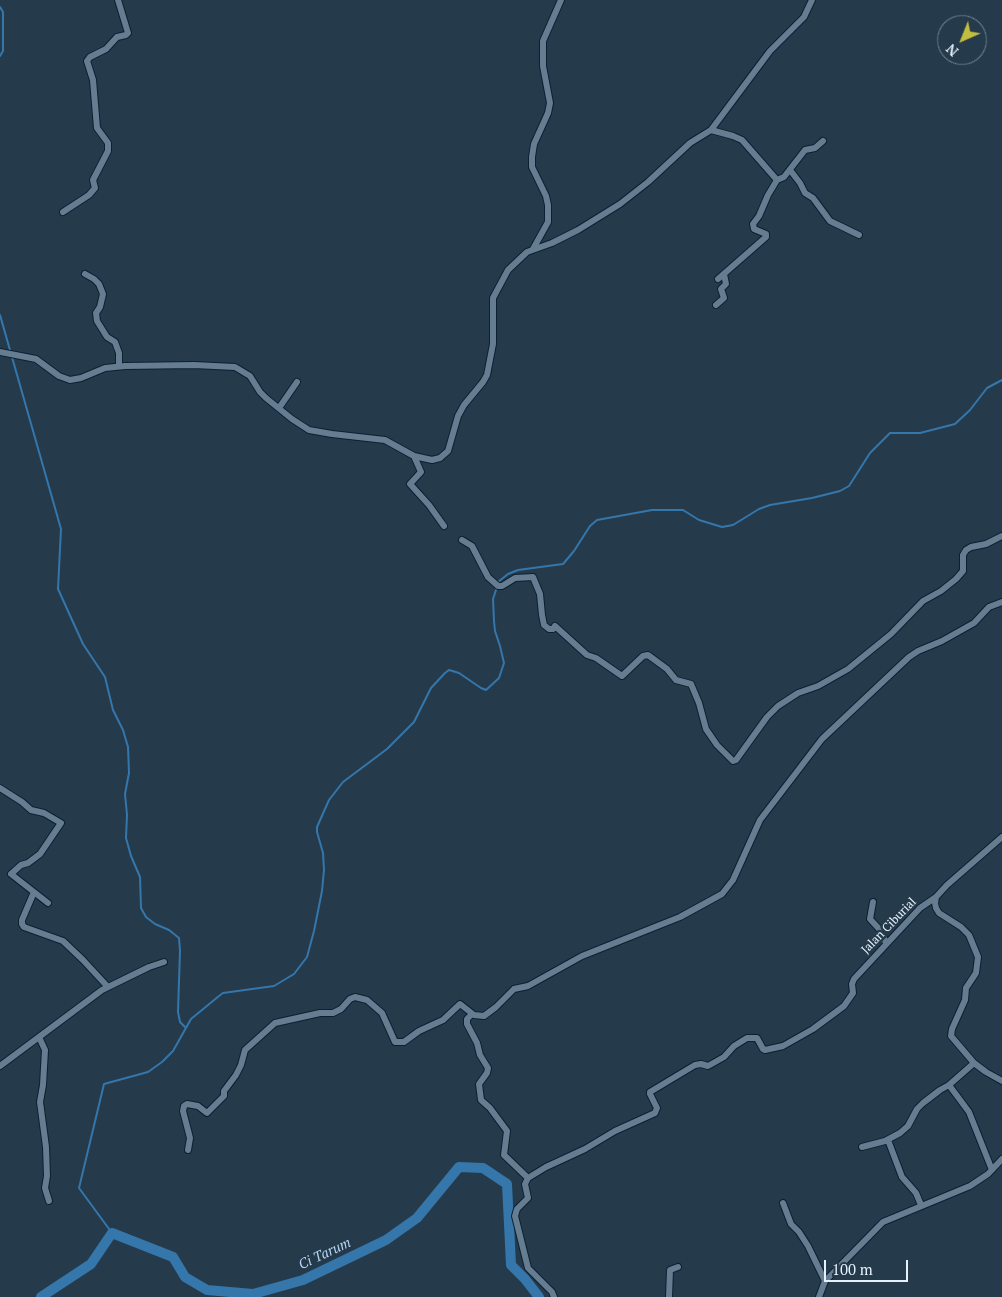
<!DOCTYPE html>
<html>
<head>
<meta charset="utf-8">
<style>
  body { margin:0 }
  #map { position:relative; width:1002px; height:1297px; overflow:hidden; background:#253a4b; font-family:"PT Serif",serif }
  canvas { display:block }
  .north { position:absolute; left:937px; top:15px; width:50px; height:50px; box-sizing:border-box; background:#253a4b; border:1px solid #728492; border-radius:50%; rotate:224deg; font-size:14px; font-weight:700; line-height:20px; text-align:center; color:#e5f2fd }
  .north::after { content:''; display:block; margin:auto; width:18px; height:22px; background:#c2bd3f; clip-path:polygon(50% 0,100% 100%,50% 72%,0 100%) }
  .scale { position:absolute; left:824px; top:1260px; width:84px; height:22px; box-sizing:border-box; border:2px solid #e5f2fd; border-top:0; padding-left:6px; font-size:15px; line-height:18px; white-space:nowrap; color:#e5f2fd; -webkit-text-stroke:4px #253a4b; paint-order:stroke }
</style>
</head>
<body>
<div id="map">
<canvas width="1002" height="1297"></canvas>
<div class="north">N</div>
<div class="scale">100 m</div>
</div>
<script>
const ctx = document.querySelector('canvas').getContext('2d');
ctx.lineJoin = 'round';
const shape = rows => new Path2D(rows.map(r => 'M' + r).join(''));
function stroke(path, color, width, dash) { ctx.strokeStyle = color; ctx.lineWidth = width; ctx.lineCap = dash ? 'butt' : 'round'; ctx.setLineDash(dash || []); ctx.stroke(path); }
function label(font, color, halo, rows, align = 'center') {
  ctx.font = font + ' "PT Serif",serif'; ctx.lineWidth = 5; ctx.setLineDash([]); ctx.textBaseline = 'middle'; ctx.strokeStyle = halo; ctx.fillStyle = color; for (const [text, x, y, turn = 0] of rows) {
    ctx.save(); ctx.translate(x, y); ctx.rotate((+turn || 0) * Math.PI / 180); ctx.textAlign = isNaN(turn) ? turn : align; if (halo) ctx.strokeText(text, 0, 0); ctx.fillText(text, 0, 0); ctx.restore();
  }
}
const stream = shape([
  [0,7,3,12,3,51,0,56],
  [0,315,61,529,58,589,83,644,105,677,113,710,123,730,128,747,129,773,125,794,127,815,126,838,131,856,140,877,141,908,146,917,155,924,169,930,179,938,180,951,178,1012,180,1022,185,1027],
  [498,582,508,574,518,570,563,564,574,551,590,526,597,520,652,510,683,510,699,520,722,527,733,525,759,509,770,505,812,498,840,491,849,486,870,453,890,433,920,433,955,424,970,410,987,388,1002,380],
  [112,1233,79,1188,104,1084,148,1072,162,1062,173,1051,191,1019,219,996,223,993,274,986,294,974,307,957,314,931,322,891,324,870,323,853,317,832,317,827,329,800,343,782,387,749,414,722,431,688,445,673,449,670,459,673,481,688,486,690,499,678,504,663,500,646,495,631,494,621,493,599,497,587]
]);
const river = shape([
  [41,1297,91,1264,112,1233,173,1257,185,1277,207,1290,253,1294,303,1280,386,1240,417,1218,459,1167,483,1168,507,1184,511,1265,525,1279,539,1297]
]);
const street = shape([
  [711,130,733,136,742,140,777,180,768,195,759,216,753,224,754,229,766,234,766,237,718,279],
  [790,170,800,183,805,193,813,198,830,221,859,235],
  [777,180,784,177,805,150,815,148,823,141],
  [63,212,89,195,95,188,93,180,108,151,108,143,97,128,93,80,87,61,90,57,106,49,117,37,126,35,128,33,118,0],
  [533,249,548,222,548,205,546,196,532,167,532,157,534,144,548,113,550,103,543,66,543,41,561,0],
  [85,274,94,279,99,284,103,294,100,307,96,313,97,321,107,337,115,342,119,353,119,366],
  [716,305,724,298,721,289,726,284,724,274],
  [0,352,36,359,59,376,70,380,81,378,105,368,125,366,194,365,235,367,250,376,260,392,266,398,292,419,309,430,332,434,385,440,414,456,432,460,440,458,448,451,458,416,464,405,483,382,487,375,493,344,493,298,508,270,527,252,552,243,578,230,620,204,648,182,690,143,711,130,770,51,804,17,812,0],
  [279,408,297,382],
  [414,456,421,472,410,484,429,505,444,526],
  [462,540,472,546,488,577,498,586,502,586,515,578,533,577,540,594,542,615,544,625,549,629,553,629,555,626,587,655,596,658,622,676,643,656,648,655,667,669,676,680,691,684,699,703,706,729,717,745,733,761,736,760,767,717,778,706,798,693,818,686,848,669,891,634,923,601,941,591,956,579,963,571,963,555,966,550,971,547,986,544,1002,536],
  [0,788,22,802,31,810,44,813,61,823,40,854,28,863,21,865,11,874,48,903],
  [1002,837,947,885,936,897,935,903,936,908,939,913,961,927,969,935,978,957,976,973,966,988,965,1000,952,1029,951,1036,974,1063,986,1072,1002,1081],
  [34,892,22,920,22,924,24,927,63,941,83,960,107,986],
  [873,902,870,919,881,931,886,943],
  [472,1014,467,1019,467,1024,477,1043,480,1055,488,1068,487,1073,479,1084,481,1100,490,1108,507,1131,504,1155,528,1178],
  [39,1037,45,1050,43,1085,40,1102,46,1147,47,1176,45,1188,49,1201],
  [0,1066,102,990,149,967,164,962],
  [949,1085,969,1112,992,1170],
  [888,1140,902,1177,916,1193,921,1205],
  [862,1147,885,1141,900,1133,908,1126,917,1109,923,1103,940,1090,949,1085,974,1063],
  [188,1150,190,1138,183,1111,184,1106,187,1104,198,1106,207,1113,224,1096,224,1091,236,1075,241,1065,245,1050,275,1023,320,1013,333,1013,341,1009,350,999,355,997,367,1000,382,1013,395,1042,404,1042,419,1031,443,1020,460,1004,474,1015,484,1016,496,1007,514,989,528,986,582,956,680,917,722,894,733,880,760,820,822,739,909,657,918,651,942,641,974,623,989,607,1002,602],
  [783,1203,791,1224,799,1232,808,1246,825,1281],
  [554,1297,552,1292,528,1268,515,1216,517,1209,528,1198,525,1184,528,1178,546,1167,585,1149,615,1131,655,1113,657,1108,650,1094,650,1092,695,1065,701,1064,708,1066,724,1057,734,1046,747,1038,757,1038,763,1049,765,1050,783,1046,813,1029,844,1006,853,993,852,984,854,979,920,908,936,897],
  [669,1297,670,1270,678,1267],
  [819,1297,825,1281,830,1276,883,1222,970,1186,988,1174,1002,1159]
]);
const streetNames = [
  ["Jalan Ciburial",889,926,-46]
];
const waterNames = [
  ["Ci Tarum",325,1254,-25]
];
stroke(stream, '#3576ab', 2);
stroke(river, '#3576ab', 10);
stroke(street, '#0d2031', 8);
stroke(street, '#667c90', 6);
label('12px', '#e5f2fd', '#253a4b', streetNames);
label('italic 14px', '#b4d5f3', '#253a4b', waterNames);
</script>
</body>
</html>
